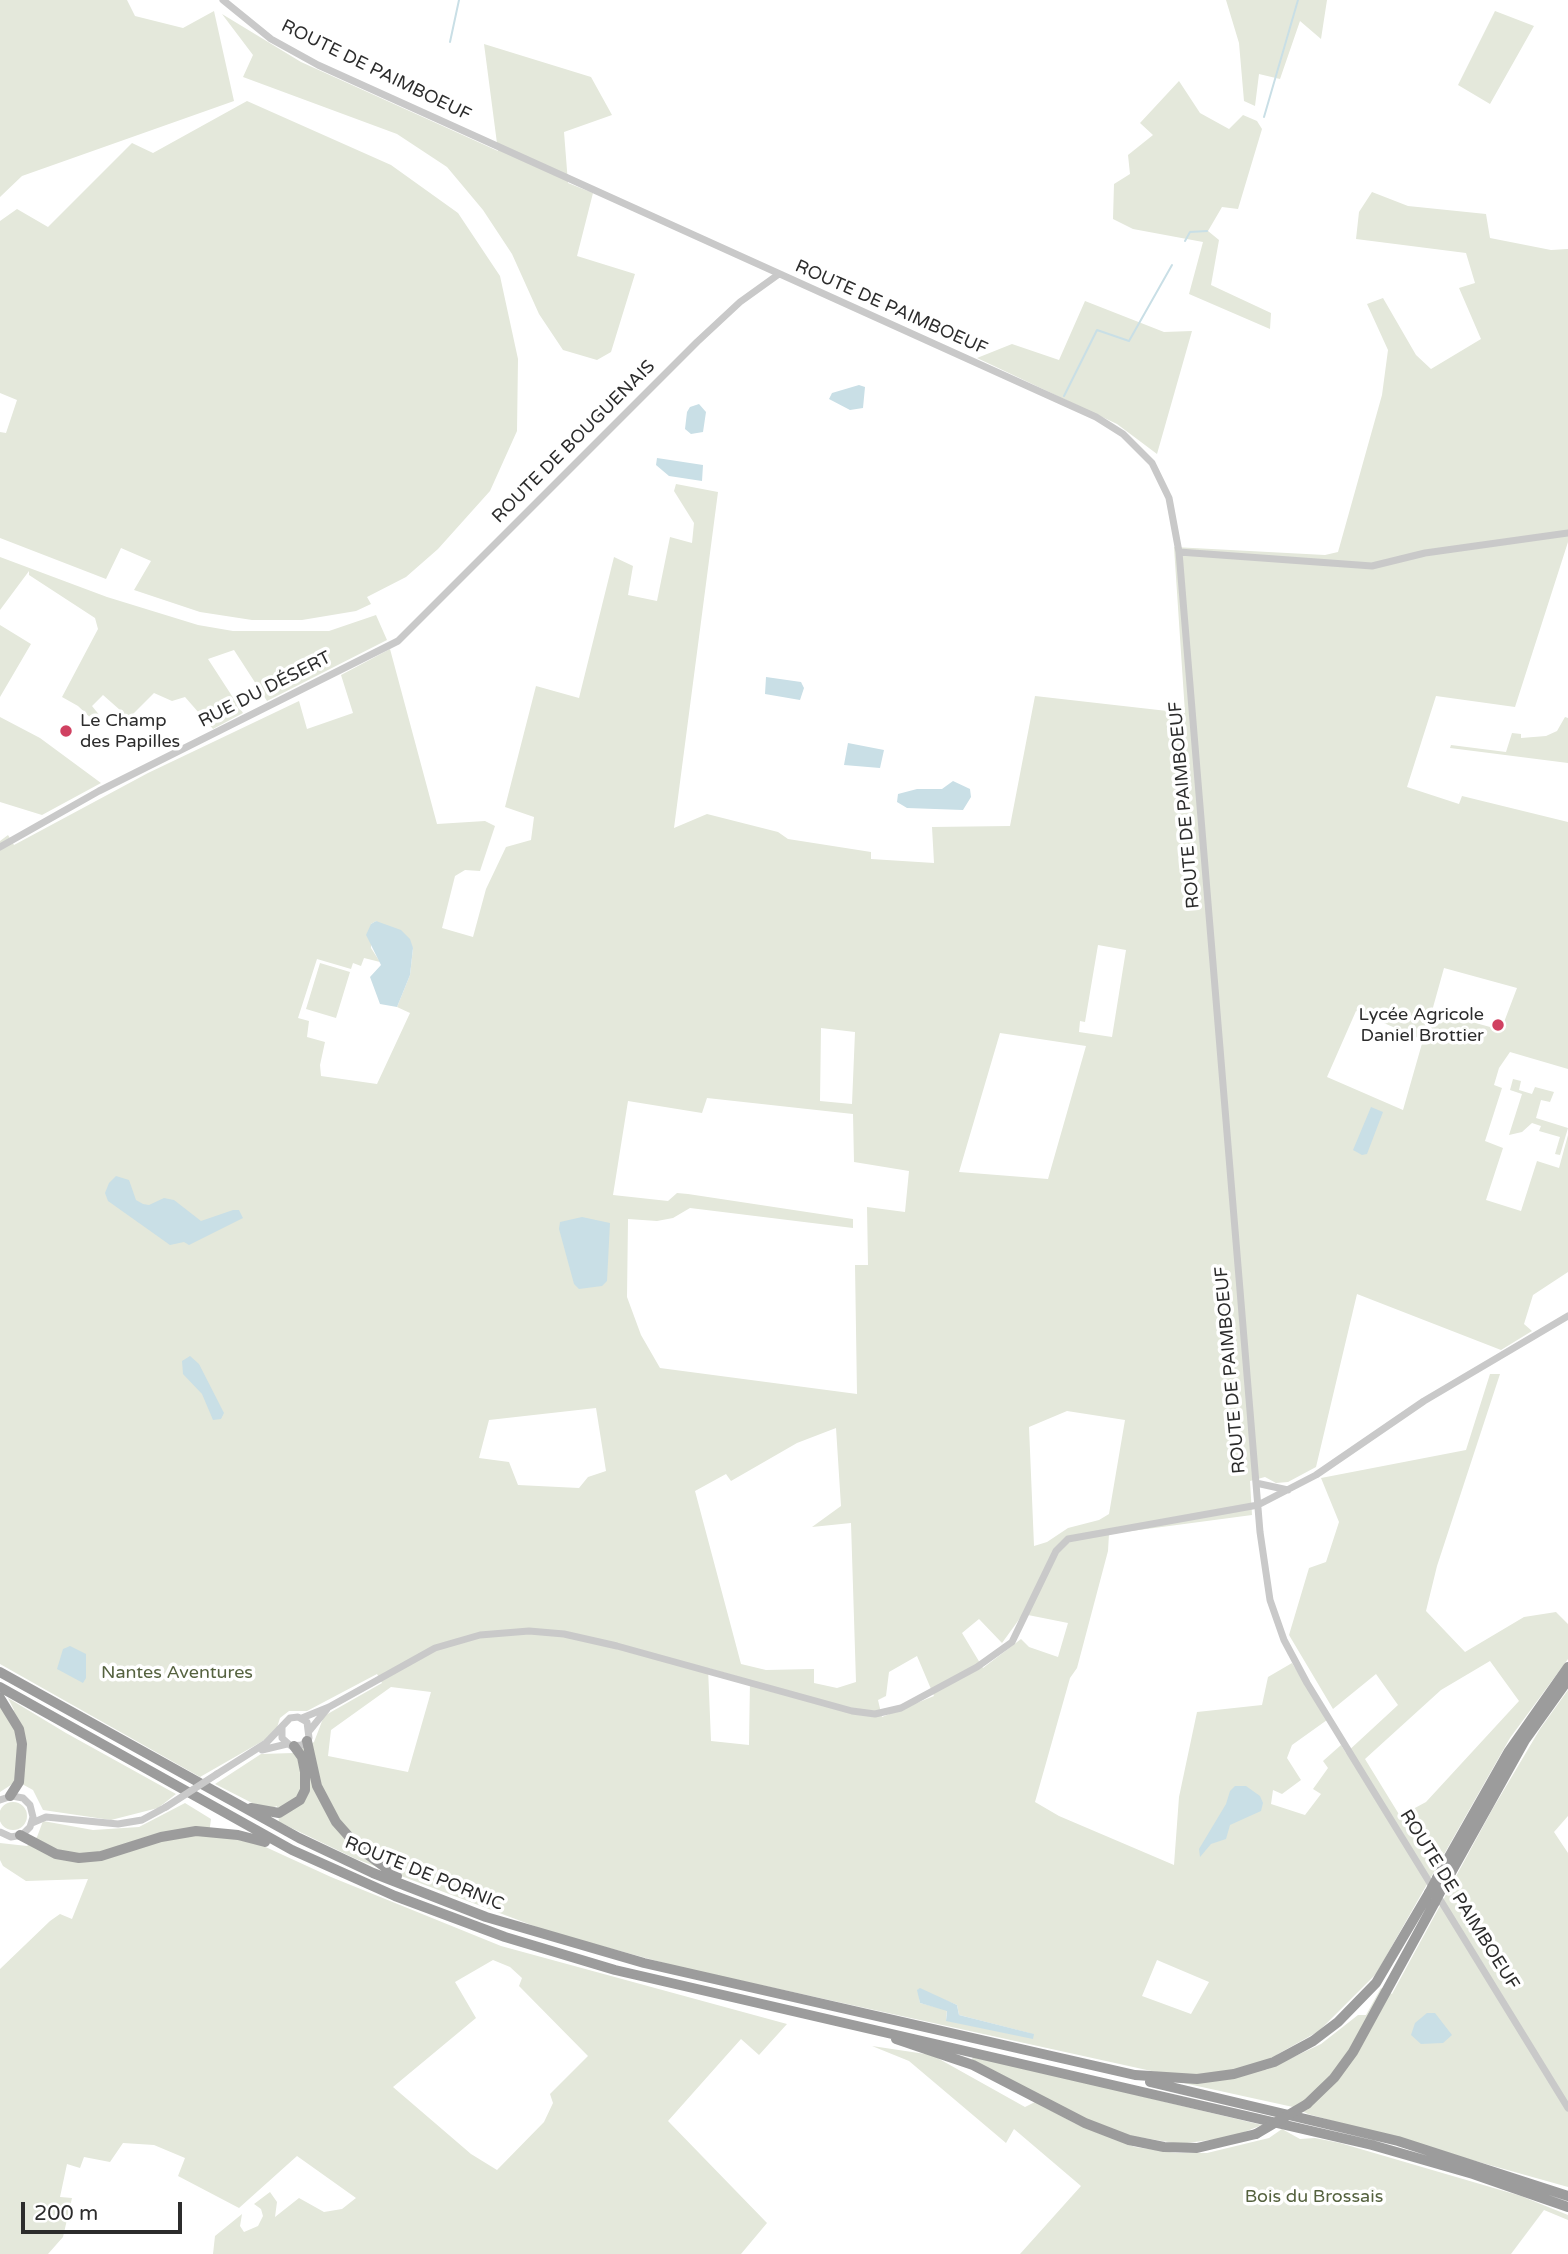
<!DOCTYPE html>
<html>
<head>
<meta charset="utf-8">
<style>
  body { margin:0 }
  #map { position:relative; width:1568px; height:2254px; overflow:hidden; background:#fff; font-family:"Varela Round",sans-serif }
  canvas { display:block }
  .scale { position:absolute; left:21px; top:2202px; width:161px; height:32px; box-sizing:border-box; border:4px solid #2c2c2c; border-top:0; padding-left:9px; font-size:21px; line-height:24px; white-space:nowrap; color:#2c2c2c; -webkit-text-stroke:5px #fff; paint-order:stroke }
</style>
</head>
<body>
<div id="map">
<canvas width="1568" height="2254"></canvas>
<div class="scale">200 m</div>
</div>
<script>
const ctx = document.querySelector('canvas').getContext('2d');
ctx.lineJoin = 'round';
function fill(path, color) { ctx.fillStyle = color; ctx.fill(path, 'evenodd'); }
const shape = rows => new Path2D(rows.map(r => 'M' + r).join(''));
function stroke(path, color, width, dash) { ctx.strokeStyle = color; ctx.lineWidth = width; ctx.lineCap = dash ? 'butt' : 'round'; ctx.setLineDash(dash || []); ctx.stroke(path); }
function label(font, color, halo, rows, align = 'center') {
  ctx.font = font + ' "Varela Round",sans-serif'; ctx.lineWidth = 7; ctx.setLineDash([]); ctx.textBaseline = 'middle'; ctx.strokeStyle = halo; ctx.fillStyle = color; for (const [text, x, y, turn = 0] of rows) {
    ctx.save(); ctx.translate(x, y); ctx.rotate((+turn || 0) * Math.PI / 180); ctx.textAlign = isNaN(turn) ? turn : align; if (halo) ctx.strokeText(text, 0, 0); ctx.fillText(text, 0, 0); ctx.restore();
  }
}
const green = shape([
  [0,0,127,0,135,16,183,28,214,11,234,101,22,176,0,197],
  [1226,0,1327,0,1321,39,1300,21,1280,79,1259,74,1255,106,1244,101,1239,43],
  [1495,11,1534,26,1490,104,1458,85],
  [222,14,301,62,498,151,484,44,591,77,612,115,564,132,568,183,593,193,577,256,635,274,611,352,597,360,563,350,539,314,512,254,483,210,447,167,397,134,243,77,253,55],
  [1179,81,1200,113,1229,129,1243,115,1257,121,1262,129,1238,209,1222,207,1208,231,1219,240,1211,285,1271,313,1270,329,1189,294,1203,242,1133,229,1113,219,1114,184,1130,174,1128,155,1153,135,1140,123],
  [247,101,391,165,458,213,500,276,518,359,517,431,490,491,438,549,406,577,367,597,371,604,356,611,302,620,252,620,200,612,134,590,151,561,121,548,106,579,0,538,0,432,6,433,17,400,0,393,0,221,17,209,48,227,132,143,153,153],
  [1372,192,1408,206,1486,214,1490,238,1551,250,1568,249,1568,542,1515,707,1436,696,1407,787,1459,804,1462,796,1568,822,1568,1069,1510,1052,1499,1068,1494,1085,1502,1088,1485,1141,1503,1148,1486,1200,1521,1211,1537,1161,1559,1168,1568,1135,1568,1272,1533,1295,1524,1324,1532,1331,1501,1350,1357,1294,1316,1467,1288,1482,1276,1483,1265,1477,1250,1481,1252,1515,1109,1534,1108,1551,1077,1668,1070,1678,1035,1802,1059,1816,1174,1865,1179,1797,1197,1712,1262,1705,1268,1677,1292,1663,1327,1720,1292,1745,1287,1758,1301,1780,1282,1794,1273,1790,1271,1804,1305,1815,1321,1794,1313,1789,1328,1768,1323,1761,1341,1745,1346,1753,1398,1705,1376,1674,1333,1709,1289,1635,1309,1568,1326,1562,1339,1522,1321,1478,1466,1450,1490,1374,1500,1374,1437,1566,1426,1611,1465,1652,1524,1617,1556,1612,1568,1624,1568,1659,1510,1738,1376,1974,1319,2031,1278,2054,1266,2070,1321,2044,1358,2015,1366,2015,1381,1988,1392,1994,1492,1810,1540,1729,1568,1690,1568,1816,1554,1832,1568,1853,1568,2187,1308,2114,1293,2107,1179,2082,1165,2074,679,1967,550,1932,356,1859,279,1822,277,1806,269,1809,258,1806,215,1784,261,1754,293,1753,314,1742,324,1716,382,1683,377,1674,307,1711,289,1711,280,1718,275,1734,200,1777,0,1664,0,841,8,835,14,845,148,773,299,701,307,729,353,713,341,675,390,649,437,824,485,821,495,826,480,871,465,870,455,876,442,928,473,937,486,889,506,847,531,840,534,817,505,807,536,686,579,698,614,557,633,566,628,595,657,601,670,537,692,543,694,523,674,491,676,484,718,492,674,828,707,814,778,832,788,839,871,852,871,859,934,863,932,827,1010,826,1035,696,1185,713,1174,547,1325,555,1338,552,1382,395,1388,350,1367,304,1383,298,1416,355,1431,369,1481,339,1459,288,1475,283,1466,253,1356,239,1359,212],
  [376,921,413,948,410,975,397,1007,410,1013,377,1084,321,1076,320,1065,325,1042,307,1037,309,1021,298,1018,317,959,351,969,353,963,361,966,364,958,380,962,371,948,371,924],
  [1098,945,1126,950,1112,1037,1079,1032,1080,1021,1085,1022],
  [1444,968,1517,988,1501,1030,1432,1011],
  [1356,1011,1423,1040,1403,1110,1327,1077],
  [821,1028,855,1032,852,1104,820,1101],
  [1000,1033,1086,1046,1048,1179,959,1172],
  [707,1098,853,1114,854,1162,909,1171,905,1212,867,1207,868,1265,855,1265,857,1394,660,1368,641,1335,627,1297,628,1219,657,1221,673,1218,690,1208,853,1228,853,1219,688,1194,677,1193,668,1201,613,1195,628,1101,702,1113],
  [596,1408,606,1471,588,1477,579,1488,518,1485,509,1462,479,1458,489,1420],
  [1067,1411,1125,1420,1109,1514,1099,1520,1068,1528,1047,1542,1034,1546,1029,1427],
  [836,1428,841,1506,812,1527,851,1523,856,1682,837,1688,814,1683,814,1669,766,1670,741,1664,695,1491,726,1474,731,1481,797,1443],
  [1023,1614,1068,1623,1058,1657,1029,1647,1021,1639,983,1668,962,1633,979,1619,1002,1643],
  [917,1656,934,1696,882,1717,878,1700,886,1696,889,1672],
  [1490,1661,1519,1701,1426,1802,1400,1816,1365,1759,1441,1690],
  [708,1668,750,1680,749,1745,711,1741],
  [391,1687,431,1692,408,1772,328,1756,331,1730],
  [1157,1960,1209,1982,1191,2014,1142,1996],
  [918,1989,957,2005,959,2015,1033,2034,946,2020,947,2010,920,2003],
  [1085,301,1164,332,1192,331,1157,454,1117,424,977,358,1012,344,1059,360],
  [0,557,107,597,198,625,233,631,329,631,376,615,387,640,267,701,234,650,208,659,243,713,213,729,185,697,172,701,154,693,129,718,103,695,92,706,105,722,96,723,78,706,62,697,98,629,95,618,29,575,29,571,0,610],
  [0,625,31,644,0,697],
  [0,717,40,738,101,783,42,815,0,802],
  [1565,717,1568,718,1568,763,1450,748,1451,745,1506,752,1512,733,1521,734,1521,738,1546,736,1557,731],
  [320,963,350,972,336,1018,306,1009],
  [1513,1079,1521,1081,1519,1090,1532,1094,1535,1087,1554,1092,1550,1102,1541,1100,1536,1118,1568,1128,1560,1155,1555,1154,1560,1137,1539,1131,1541,1126,1532,1123,1522,1132,1509,1135,1522,1094,1510,1090],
  [8,1698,66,1733,176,1794,158,1808,111,1820,43,1810,33,1790,22,1784,14,1783,0,1792,0,1707,7,1716,14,1710],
  '-1 1816a14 14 0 1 1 28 0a14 14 0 1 1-28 0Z',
  [185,1803,211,1819,209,1834,259,1844,331,1877,501,1946,787,2024,759,2055,741,2039,668,2121,767,2223,741,2254,213,2254,215,2236,242,2214,240,2226,244,2232,258,2226,263,2216,261,2209,254,2204,270,2192,277,2202,275,2217,299,2198,324,2212,342,2209,356,2198,297,2156,239,2208,178,2176,185,2158,154,2145,123,2143,110,2162,84,2157,80,2168,67,2164,60,2197,72,2198,63,2237,48,2254,0,2254,0,1969,50,1921,60,1914,72,1919,88,1879,26,1881,3,1866,0,1860,0,1843,27,1846,37,1837,43,1821,93,1830,139,1827],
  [493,1960,510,1967,522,1978,519,1986,588,2056,550,2094,553,2103,544,2122,497,2170,471,2154,393,2087,476,2018,455,1982],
  [872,2046,932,2055,1025,2107,1035,2102,1078,2125,1135,2147,1176,2153,1207,2153,1269,2138,1282,2129,1300,2139,1315,2138,1340,2143,1521,2196,1568,2215,1568,2220,1544,2210,1511,2254,1020,2254,1081,2186,1014,2129,1006,2143,909,2061],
  [973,2056,1262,2125,1232,2137,1180,2144,1126,2135,1100,2126,972,2060]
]);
const water = shape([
  [859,385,865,387,863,408,850,410,829,399,832,393],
  [699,404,706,412,703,432,691,434,685,429,687,412,690,407],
  [657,458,703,465,702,481,669,476,656,465],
  [766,677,801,682,804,688,800,700,765,694],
  [848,743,884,750,880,768,844,765],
  [953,781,970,789,971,797,963,810,907,808,897,802,898,794,917,789,942,789],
  [376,921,401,930,410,939,413,948,410,975,397,1007,380,1004,370,977,381,965,366,935,371,924],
  [1371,1107,1383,1112,1367,1154,1362,1155,1353,1150],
  [116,1176,129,1180,136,1200,143,1204,149,1205,164,1198,174,1200,201,1221,233,1210,239,1210,243,1218,189,1245,184,1242,170,1245,108,1201,105,1193,109,1183],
  [582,1217,610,1223,607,1281,602,1286,579,1289,574,1284,559,1229,560,1222],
  [190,1356,199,1364,224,1413,221,1419,213,1420,202,1394,183,1374,182,1361],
  [70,1646,86,1654,86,1678,83,1683,57,1669,63,1649],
  [1246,1786,1260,1796,1263,1803,1261,1811,1230,1825,1226,1839,1211,1844,1200,1857,1199,1849,1226,1804,1230,1791,1235,1786],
  [920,1988,957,2005,959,2015,1034,2034,1033,2039,946,2021,947,2011,920,2003,917,1990],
  [1427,2013,1435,2013,1452,2035,1443,2043,1421,2044,1411,2035,1415,2023]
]);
const stream = shape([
  [450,42,459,0],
  [1264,117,1298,0],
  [1185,241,1190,232,1207,231],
  [1064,396,1097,330,1129,341,1172,265]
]);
const tertiary = shape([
  [223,0,271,39,318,65,1096,417,1123,434,1152,463,1169,498,1179,552,1260,1532,1270,1600,1284,1640,1307,1683,1568,2108],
  [1179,552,1372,566,1425,553,1568,533],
  [0,847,99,791,398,641,697,342,740,302,779,274],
  [1256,1483,1288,1490],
  [302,1718,329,1707,435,1648,480,1635,529,1631,564,1634,617,1646,852,1711,875,1714,901,1708,977,1667,1012,1642,1056,1551,1068,1539,1258,1505,1316,1475,1424,1401,1568,1316],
  [310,1730,327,1709],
  [262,1750,287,1744],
  [217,1774,266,1743,290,1718,298,1717,307,1722,309,1738,302,1745,291,1746,282,1738,282,1727],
  [0,1800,12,1796,23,1798,30,1805,33,1817,30,1827,22,1835,11,1837,0,1832],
  [32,1823,46,1817,118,1824,142,1820,166,1807]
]);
const trunk = shape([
  [0,1672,299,1838,373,1873,486,1917,644,1963,1135,2075,1197,2079,1234,2074,1274,2062,1313,2041,1338,2022,1376,1983,1429,1893],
  [0,1687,292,1850,395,1896,505,1937,615,1970,1372,2145,1473,2174,1568,2207],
  [0,1698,19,1729,22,1744,19,1782,10,1796],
  [307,1741,317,1786,336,1822,360,1849,397,1876],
  [251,1808,279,1813,300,1800,305,1790,305,1772,302,1757,294,1746],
  [20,1835,56,1854,79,1858,101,1856,161,1837,196,1831,238,1835,265,1842],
  [1437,1878,1509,1751,1568,1667],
  [1443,1887,1525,1740,1568,1680],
  [896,2039,973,2065,1085,2123,1129,2140,1164,2147,1197,2148,1256,2134],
  [1150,2082,1398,2141,1568,2196],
  [1307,2104,1334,2078,1353,2052,1435,1902]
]);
const tertiaryBridge = shape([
  [166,1807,217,1774]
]);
const trunkBridge = shape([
  [1429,1893,1437,1878],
  [1435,1902,1443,1887],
  [1256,2134,1307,2104]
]);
const markers = [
  [66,731,7,"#d04161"],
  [1498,1025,7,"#d04161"]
];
const streetNames = [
  ["ROUTE DE PAIMBOEUF",376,71,26],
  ["ROUTE DE PAIMBOEUF",891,308,24],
  ["ROUTE DE BOUGUENAIS",574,442,-45],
  ["RUE DU DÉSERT",265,690,-27],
  ["ROUTE DE PAIMBOEUF",1185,805,-95],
  ["ROUTE DE PAIMBOEUF",1231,1370,-95],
  ["ROUTE DE PORNIC",424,1874,22],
  ["ROUTE DE PAIMBOEUF",1459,1900,58]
];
const poiNames = [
  ["Le Champ",80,721],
  ["des Papilles",80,742],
  ["Lycée Agricole",1484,1015,"right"],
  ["Daniel Brottier",1484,1036,"right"]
];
const parkNames = [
  ["Nantes Aventures",177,1673],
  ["Bois du Brossais",1314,2197]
];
fill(green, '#e4e8db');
fill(water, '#c9dfe6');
stroke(stream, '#c9dfe6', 2);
stroke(tertiary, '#c9c9c9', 7);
stroke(trunk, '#9c9c9c', 10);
stroke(tertiaryBridge, '#c9c9c9', 7);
stroke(trunkBridge, '#9c9c9c', 10);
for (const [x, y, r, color] of markers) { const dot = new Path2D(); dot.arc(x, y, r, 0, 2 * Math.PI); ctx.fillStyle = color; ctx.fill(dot); stroke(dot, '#fff', 2.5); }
label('18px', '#2c2c2c', '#fff', streetNames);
label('18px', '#2c2c2c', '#fff', poiNames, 'left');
label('18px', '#55623f', '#fff', parkNames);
</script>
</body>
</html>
